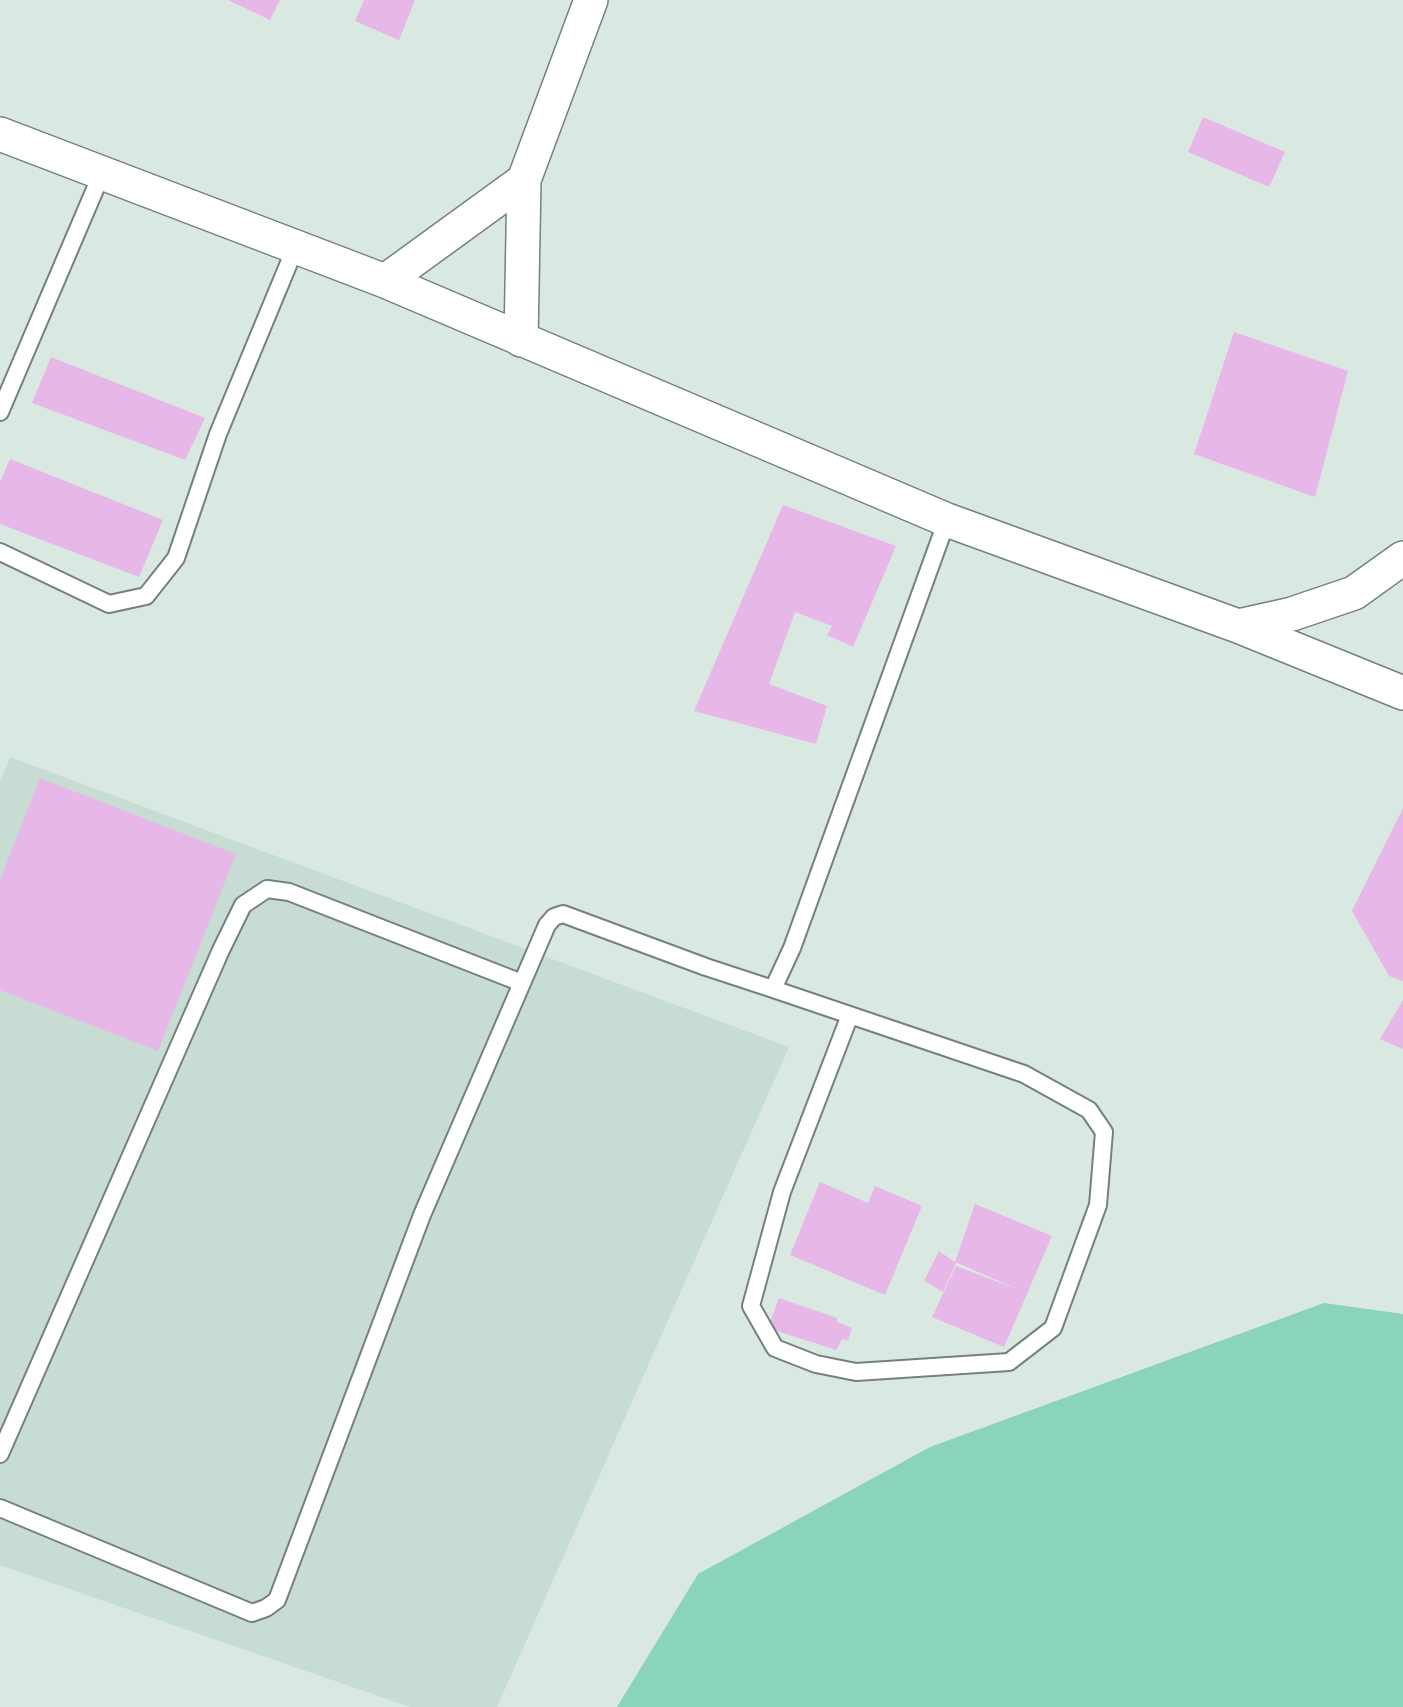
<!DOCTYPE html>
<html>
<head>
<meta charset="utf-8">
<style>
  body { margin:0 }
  canvas { display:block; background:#dae8e2 }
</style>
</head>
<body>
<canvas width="1403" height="1707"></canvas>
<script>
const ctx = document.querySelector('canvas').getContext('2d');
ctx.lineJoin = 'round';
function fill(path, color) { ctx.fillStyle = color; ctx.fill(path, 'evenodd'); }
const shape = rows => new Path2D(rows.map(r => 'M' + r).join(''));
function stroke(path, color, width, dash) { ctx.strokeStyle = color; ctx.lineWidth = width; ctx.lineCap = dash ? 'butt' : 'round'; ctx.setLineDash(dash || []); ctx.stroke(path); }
const built = shape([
  [10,757,789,1047,497,1707,410,1707,0,1565,0,782]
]);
const green = shape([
  [1324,1303,1403,1314,1403,1707,617,1707,698,1574,930,1447]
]);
const building = shape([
  [228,0,280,0,270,20],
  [364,0,415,0,399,40,355,21],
  [1203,117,1285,152,1269,187,1188,152],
  [1234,332,1348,371,1315,497,1194,454],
  [51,357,205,418,185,460,32,403],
  [10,459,163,520,139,577,0,524,0,482],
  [783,505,896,546,853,647,827,635,832,626,795,612,769,684,827,706,816,744,694,711],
  [40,778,236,854,158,1051,0,990,0,880],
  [1403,808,1403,981,1389,976,1352,911],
  [1403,1000,1403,1049,1380,1039],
  [820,1182,868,1203,875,1186,922,1206,885,1295,790,1255],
  [975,1204,1052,1236,1004,1347,932,1317,956,1266,1022,1291,955,1262],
  [939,1251,956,1263,943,1292,924,1281],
  [779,1298,837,1318,837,1322,852,1328,848,1340,842,1339,836,1350,768,1328]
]);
const lane = shape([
  [0,412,102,173],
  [0,552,109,604,146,596,176,558,218,434,296,246],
  [773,989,1024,1074,1089,1110,1104,1132,1098,1205,1053,1328,1009,1362,856,1372,816,1364,775,1348,751,1306,782,1192,850,1015],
  [0,1454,221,950,243,905,267,889,289,892,522,983],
  [0,1508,252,1613,266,1608,277,1600,422,1215,547,925,554,917,563,914,706,967,773,989,792,948,947,520]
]);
const street = shape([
  [0,134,385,281,947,520,1238,626,1403,693],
  [385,281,524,180],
  [521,340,524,180,591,0],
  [1238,626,1292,614,1354,593,1403,558]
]);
fill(built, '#c7ddd4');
fill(green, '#8ad4b9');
fill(building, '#e7b7e8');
stroke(lane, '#75817c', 20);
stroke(street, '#75817c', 36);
stroke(lane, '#fff', 16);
stroke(street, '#fff', 33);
</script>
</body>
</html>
